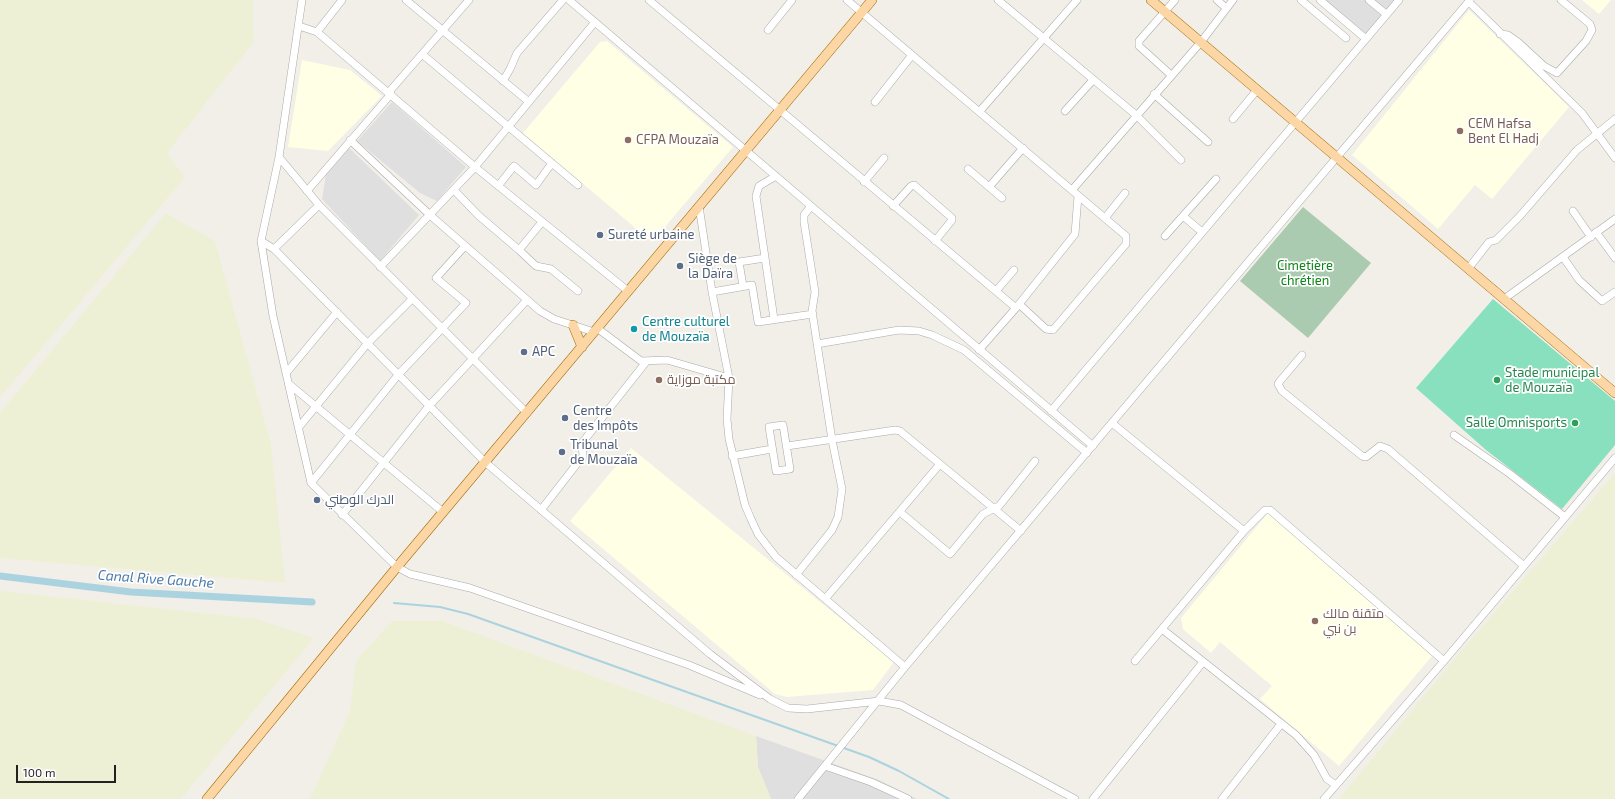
<!DOCTYPE html>
<html>
<head>
<meta charset="utf-8">
<style>
  body { margin:0 }
  #map { position:relative; width:1615px; height:799px; overflow:hidden; background:#f2efe9; font-family:"Exo 2",sans-serif }
  canvas { display:block }
  .scale { position:absolute; left:16px; top:765px; width:100px; height:18px; box-sizing:border-box; border:2px solid #222; border-top:0; padding-left:5px; font-size:12px; line-height:14px; white-space:nowrap; color:#222; -webkit-text-stroke:3px #fff; paint-order:stroke }
</style>
</head>
<body>
<div id="map">
<canvas width="1615" height="799"></canvas>
<div class="scale">100 m</div>
</div>
<script>
const ctx = document.querySelector('canvas').getContext('2d');
ctx.lineJoin = 'round';
function fill(path, color) { ctx.fillStyle = color; ctx.fill(path, 'evenodd'); }
const shape = rows => new Path2D(rows.map(r => 'M' + r).join(''));
function stroke(path, color, width, dash) { ctx.strokeStyle = color; ctx.lineWidth = width; ctx.lineCap = dash ? 'butt' : 'round'; ctx.setLineDash(dash || []); ctx.stroke(path); }
function label(font, color, halo, rows, align = 'center') {
  ctx.font = font + ' "Exo 2",Cairo,sans-serif'; ctx.lineWidth = 3.5; ctx.setLineDash([]); ctx.textBaseline = 'middle'; ctx.strokeStyle = halo; ctx.fillStyle = color; for (const [text, x, y, turn = 0] of rows) {
    ctx.save(); ctx.translate(x, y); ctx.rotate((+turn || 0) * Math.PI / 180); ctx.textAlign = isNaN(turn) ? turn : align; if (halo) ctx.strokeText(text, 0, 0); ctx.fillText(text, 0, 0); ctx.restore();
  }
}
const residential = shape([
  [1325,0,1395,0,1366,35],
  [392,102,466,167,437,201,420,193,357,141],
  [346,145,419,215,380,261,322,199,327,168],
  [756,736,879,780,917,799,771,799,758,767]
]);
const education = shape([
  [1582,0,1611,0,1599,14],
  [1469,10,1569,107,1492,199,1475,185,1438,229,1352,155],
  [607,41,733,147,652,242,523,133,600,42],
  [302,60,350,70,382,96,328,151,288,147],
  [631,448,894,662,873,690,787,697,775,694,570,521],
  [1268,513,1432,656,1339,766,1260,699,1272,686,1220,642,1211,653,1183,629,1181,618]
]);
const farmland = shape([
  [0,0,253,0,253,43,167,153,185,177,0,398],
  [166,213,215,241,271,445,285,583,0,558,0,413],
  [1615,473,1615,799,1339,799,1452,662],
  [0,591,257,619,314,638,181,799,0,799],
  [392,621,442,621,756,736,758,767,771,799,310,799,350,711,356,661]
]);
const cemetery = shape([
  [1303,207,1371,263,1308,338,1240,281]
]);
const pitch = shape([
  [1493,299,1615,401,1615,445,1562,509,1486,450,1416,388]
]);
const stream = shape([
  [394,603,440,607,468,614,869,757,899,771,949,799]
]);
const canal = shape([
  [0,576,131,592,312,602]
]);
const minor = shape([
  [302,0,279,157,261,241,273,316,311,483,397,567,410,574,470,588,689,665,760,695],
  [406,0,529,102],
  [569,0,1093,446],
  [649,0,1016,308,1075,234,1078,196],
  [847,0,1126,236,1126,244,1053,330,1046,329,1019,304],
  [998,0,1136,115,1181,160],
  [1217,0,1226,8],
  [1301,0,1346,38],
  [1320,0,1366,39],
  [1369,0,1386,14],
  [1469,2,1582,113,1615,158],
  [299,26,317,32,342,0],
  [768,30,792,0],
  [317,32,475,167,628,291],
  [1500,34,1508,35,1518,42,1544,66,1557,73,1586,41,1592,30,1590,24,1561,0],
  [422,54,578,185],
  [1171,75,1139,46,1139,41,1175,0],
  [503,81,510,69,517,53,563,0],
  [389,92,469,0],
  [1154,94,1208,142],
  [875,102,912,55],
  [980,111,1077,0],
  [1065,111,1093,80],
  [1233,119,1257,90],
  [350,140,430,215,540,311,554,319,594,332],
  [279,157,319,205,527,413],
  [968,169,1002,198],
  [864,182,884,158],
  [498,186,514,166,536,185,552,163],
  [989,187,1023,148],
  [454,190,478,215,519,250,542,222],
  [1072,190,1201,42,1233,0],
  [307,191,391,94],
  [699,206,712,292,729,378,727,419,729,439,745,505,751,519,758,534,776,557,905,667],
  [893,206,911,186,914,185,952,218,952,220,935,241],
  [1573,211,1591,237],
  [1183,216,1202,232],
  [1105,218,1125,193],
  [1596,232,1615,258],
  [1165,236,1216,179],
  [261,241,274,249,485,462,710,654,770,699,788,708,807,709,879,701,901,705,1075,799],
  [274,249,319,205],
  [519,250,536,266,551,269,578,291],
  [1563,257,1579,280,1602,301,1615,292],
  [380,267,475,167,595,22],
  [1468,269,1489,242,1496,240,1519,217,1577,150,1615,119],
  [743,286,739,262,765,258],
  [996,291,1014,270],
  [712,292,752,285,758,322,813,314],
  [1504,299,1615,219],
  [774,319,756,196,759,186,776,176],
  [597,328,641,361,667,360,729,378],
  [817,344,899,330,919,331,932,335,964,350,1087,453],
  [979,350,1016,308],
  [1302,355,1280,381,1278,384,1282,391,1362,456,1366,457,1380,446,1388,449,1524,566],
  [287,372,337,312],
  [289,384,443,512],
  [1051,411,1399,0],
  [1112,423,1244,531],
  [783,425,790,469,776,471,769,427,783,425],
  [299,427,367,344,412,299],
  [1454,435,1510,474,1565,517],
  [787,446,895,430,900,431,1021,531],
  [732,456,772,449],
  [311,483,398,375,466,303,436,278,465,246],
  [541,510,583,456,582,443,646,362],
  [900,512,950,554,983,514,999,506,1035,461],
  [342,515,429,406,527,300],
  [796,575,832,530,838,517,842,489,832,440,812,311,815,292,804,222,804,215,811,206],
  [825,599,940,464],
  [1162,629,1296,735,1314,755,1327,779,1336,785],
  [1135,661,1244,531,1265,510,1270,510,1444,661],
  [825,766,871,782,908,799],
  [798,799,905,667,1470,0],
  [1093,799,1203,662],
  [1222,799,1281,724],
  [1324,799,1444,661,1615,458]
]);
const major = shape([
  [1151,0,1615,393],
  [573,325,582,347],
  [207,799,397,567,872,0]
]);
const markers = [
  [1460,131,4,"#8d6e63"],
  [628,140,4,"#8d6e63"],
  [600,235,4,"#5c6f8a"],
  [680,266,4,"#5c6f8a"],
  [634,329,4,"#0f9aa8"],
  [524,352,4,"#5c6f8a"],
  [659,380,4,"#8d6e63"],
  [1497,380,4,"#2e9e5b"],
  [565,418,4,"#5c6f8a"],
  [1575,423,4,"#2e9e5b"],
  [562,452,4,"#5c6f8a"],
  [317,500,4,"#5c6f8a"],
  [1315,621,4,"#8d6e63"]
];
const educationNames = [
  ["CEM Hafsa",1468,124],
  ["Bent El Hadj",1468,139],
  ["CFPA Mouzaïa",636,140],
  ["مكتبة موزاية",667,380],
  ["متقنة مالك",1323,614],
  ["بن نبي",1323,629]
];
const serviceNames = [
  ["Sureté urbaine",608,235],
  ["Siège de",688,259],
  ["la Daïra",688,274],
  ["APC",532,352],
  ["Centre",573,411],
  ["des Impôts",573,426],
  ["Tribunal",570,445],
  ["de Mouzaïa",570,460],
  ["الدرك الوطني",325,500]
];
const parkNames = [
  ["Cimetière",1305,266],
  ["chrétien",1305,281]
];
const cultureNames = [
  ["Centre culturel",642,322],
  ["de Mouzaïa",642,337]
];
const leisureNames = [
  ["Stade municipal",1505,373],
  ["de Mouzaïa",1505,388],
  ["Salle Omnisports",1567,423,"right"]
];
const waterNames = [
  ["Canal Rive Gauche",156,579,4]
];
fill(residential, '#e0dfdf');
fill(education, '#ffffe5');
fill(farmland, '#eef0d5');
fill(cemetery, '#aacbaf');
fill(pitch, '#88e0be');
stroke(stream, '#aad3df', 2);
stroke(canal, '#aad3df', 7);
stroke(minor, '#a9a9a9', 8);
stroke(major, '#a06b00', 10);
stroke(minor, '#fff', 7);
stroke(major, '#fcd6a4', 9);
for (const [x, y, r, color] of markers) { const dot = new Path2D(); dot.arc(x, y, r, 0, 2 * Math.PI); ctx.fillStyle = color; ctx.fill(dot); stroke(dot, '#fff', 1.5); }
label('13px', '#785e54', '#fff', educationNames, 'left');
label('13px', '#4e5e75', '#fff', serviceNames, 'left');
label('13px', '#0c8416', '#fff', parkNames);
label('13px', '#0d838f', '#fff', cultureNames, 'left');
label('13px', '#27864d', '#fff', leisureNames, 'left');
label('italic 14px', '#4a7aab', '#fff', waterNames);
</script>
</body>
</html>
